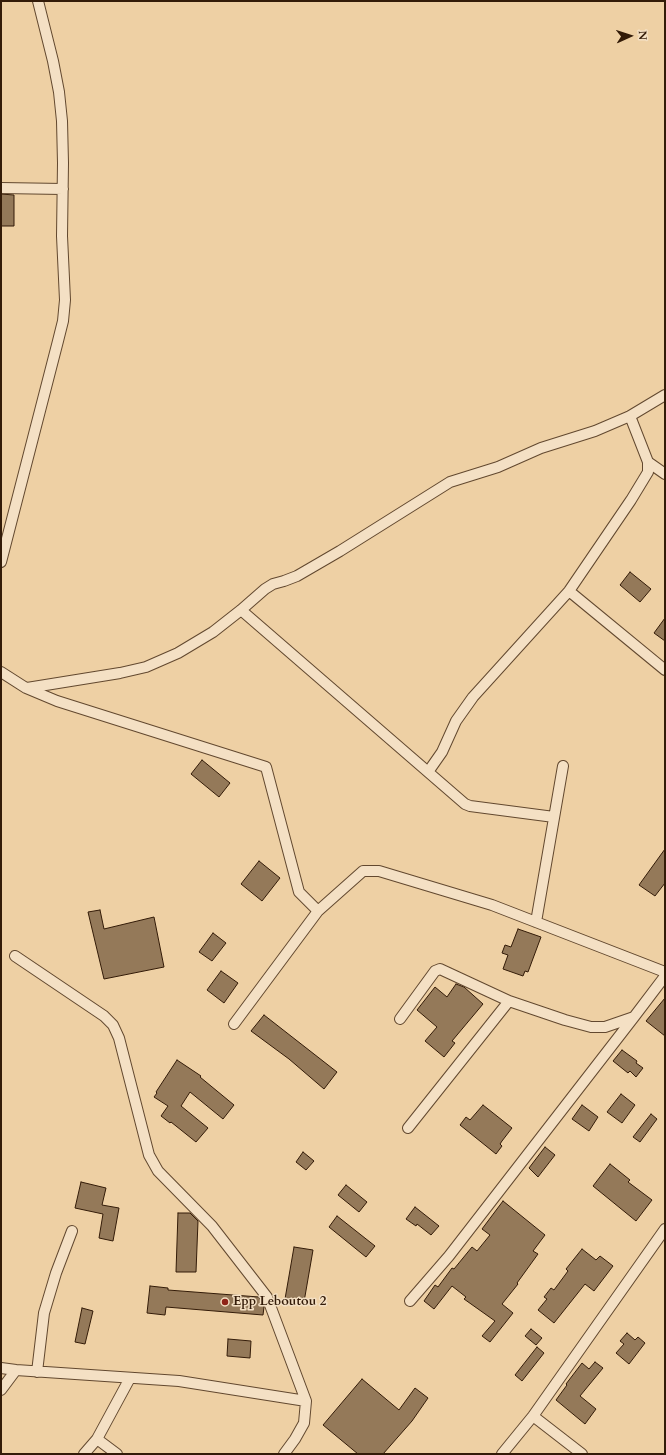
<!DOCTYPE html>
<html>
<head>
<meta charset="utf-8">
<style>
  body { margin:0 }
  #map { position:relative; width:666px; height:1455px; overflow:hidden; background:#eed0a4; font-family:Cardo,serif }
  canvas { display:block }
  .frame { position:absolute; inset:0; border:2px solid #331b08; pointer-events:none }
  .north { position:absolute; left:610px; top:16px; width:40px; height:40px; -webkit-text-stroke:3px #f4e0c4; paint-order:stroke; rotate:87deg; font-size:11px; font-weight:700; line-height:16px; text-align:center; color:#331b08 }
  .north::after { content:''; display:block; margin:auto; width:14px; height:18px; background:#331b08; clip-path:polygon(50% 0,100% 100%,50% 72%,0 100%) }
</style>
</head>
<body>
<div id="map">
<canvas width="666" height="1455"></canvas>
<div class="frame"></div>
<div class="north">N</div>
</div>
<script>
const ctx = document.querySelector('canvas').getContext('2d');
ctx.lineJoin = 'round';
function fill(path, color) { ctx.fillStyle = color; ctx.fill(path, 'evenodd'); }
const shape = rows => new Path2D(rows.map(r => 'M' + r).join(''));
function stroke(path, color, width, dash) { ctx.strokeStyle = color; ctx.lineWidth = width; ctx.lineCap = dash ? 'butt' : 'round'; ctx.setLineDash(dash || []); ctx.stroke(path); }
function label(font, color, halo, rows, align = 'center') {
  ctx.font = font + ' Cardo,serif'; ctx.lineWidth = 3; ctx.setLineDash([]); ctx.textBaseline = 'middle'; ctx.strokeStyle = halo; ctx.fillStyle = color; for (const [text, x, y, turn = 0] of rows) {
    ctx.save(); ctx.translate(x, y); ctx.rotate((+turn || 0) * Math.PI / 180); ctx.textAlign = isNaN(turn) ? turn : align; if (halo) ctx.strokeText(text, 0, 0); ctx.fillText(text, 0, 0); ctx.restore();
  }
}
const building = shape([
  [1,194,14,195,14,226,1,226,1,194],
  [630,572,651,589,640,602,620,585,630,572],
  [665,618,665,641,654,633,665,618],
  [202,760,230,783,219,797,191,774,202,760],
  [665,849,665,883,655,896,639,885,665,849],
  [259,861,280,878,262,901,241,884,259,861],
  [100,910,104,929,154,917,164,967,104,979,88,912,100,910],
  [518,929,541,937,528,972,525,971,523,976,503,969,508,955,502,953,505,945,511,947,518,929],
  [213,933,226,943,212,961,199,952,213,933],
  [221,971,238,983,224,1003,207,990,221,971],
  [456,984,464,987,483,1004,452,1041,455,1043,444,1057,425,1041,437,1027,417,1010,435,987,447,997,456,984],
  [665,998,665,1036,646,1021,665,998],
  [264,1015,337,1072,324,1089,289,1059,251,1031,264,1015],
  [622,1050,637,1061,636,1063,643,1068,636,1077,630,1071,628,1073,613,1061,622,1050],
  [177,1060,201,1076,200,1077,234,1105,223,1119,190,1092,181,1106,208,1128,196,1142,171,1122,170,1123,161,1116,168,1106,154,1097,157,1093,156,1092,177,1060],
  [621,1094,635,1105,622,1123,607,1112,621,1094],
  [483,1105,512,1128,502,1141,500,1144,502,1146,496,1154,460,1125,466,1117,470,1120,483,1105],
  [582,1105,598,1117,589,1131,572,1119,582,1105],
  [651,1114,657,1119,640,1142,633,1137,651,1114],
  [545,1147,555,1155,538,1177,529,1168,545,1147],
  [303,1152,314,1161,306,1170,296,1162,303,1152],
  [610,1164,630,1180,628,1182,652,1200,636,1221,593,1186,610,1164],
  [81,1182,106,1188,102,1205,119,1208,113,1241,99,1238,103,1214,75,1208,81,1182],
  [346,1185,367,1202,359,1212,338,1195,346,1185],
  [503,1201,545,1235,533,1251,538,1254,517,1283,518,1284,502,1304,513,1313,490,1342,482,1336,495,1321,464,1299,466,1297,452,1286,434,1309,424,1301,435,1285,438,1287,452,1268,454,1269,472,1247,477,1251,490,1235,482,1229,503,1201],
  [415,1207,439,1226,431,1235,417,1224,416,1226,406,1219,415,1207],
  [178,1213,190,1213,198,1221,196,1272,176,1272,178,1213],
  [337,1216,375,1246,366,1257,329,1227,337,1216],
  [294,1247,313,1250,304,1302,285,1299,294,1247],
  [582,1249,596,1260,600,1256,613,1266,594,1291,585,1284,554,1323,538,1310,547,1299,544,1297,551,1288,554,1290,568,1271,566,1269,582,1249],
  [150,1286,168,1288,168,1290,259,1297,264,1307,263,1315,166,1307,165,1315,147,1313,150,1286],
  [82,1308,93,1311,85,1344,75,1342,82,1308],
  [531,1329,542,1338,536,1345,525,1336,531,1329],
  [627,1333,635,1340,638,1337,645,1343,629,1364,616,1353,624,1344,620,1341,627,1333],
  [228,1339,251,1341,250,1358,227,1356,228,1339],
  [537,1347,544,1353,522,1381,515,1375,537,1347],
  [595,1362,603,1368,580,1396,596,1409,585,1424,556,1400,567,1385,566,1384,582,1363,589,1369,595,1362],
  [362,1379,399,1410,415,1388,428,1398,412,1421,383,1454,358,1454,323,1425,362,1379]
]);
const street = shape([
  [1,188,63,189],
  [648,462,665,474],
  [1,562,58,341,63,321,65,300,62,236,63,163,62,121,59,92,53,61,38,1],
  [569,591,665,670],
  [241,610,465,804,470,806,554,817],
  [1,672,26,688,57,701,266,767,299,892,318,911,363,871,379,871,492,905,665,972],
  [27,688,120,673,146,667,178,653,213,632,241,610,265,589,273,584,284,581,297,576,340,551,450,482,498,467,541,448,595,431,630,416,665,395],
  [428,772,442,752,456,721,473,697,569,591,631,500,648,472,648,462,630,416],
  [536,922,563,766],
  [15,956,104,1016,113,1025,119,1038,149,1155,158,1171,212,1226,267,1297,306,1401,304,1423,295,1439,284,1454],
  [400,1019,435,971,440,969,509,1001,565,1020,591,1027,605,1027,634,1017],
  [234,1024,318,911],
  [408,1128,509,1001],
  [410,1301,449,1256,634,1017,665,976],
  [1,1368,16,1370,179,1381,306,1401],
  [37,1372,44,1313,56,1273,72,1231],
  [1,1390,16,1370],
  [533,1416,582,1454],
  [97,1439,117,1454],
  [84,1454,97,1439,130,1378],
  [502,1454,533,1416,665,1229]
]);
const markers = [
  [225,1302,4,"#8f2418"]
];
const poiNames = [
  ["Epp Leboutou 2",233,1302]
];
fill(building, '#947959');
stroke(building, '#331b08', 1);
stroke(street, '#62482f', 12);
stroke(street, '#f4e0c4', 10);
for (const [x, y, r, color] of markers) { const dot = new Path2D(); dot.arc(x, y, r, 0, 2 * Math.PI); ctx.fillStyle = color; ctx.fill(dot); stroke(dot, '#f4e0c4', 1.5); }
label('bold 13px', '#331b08', '#f4e0c4', poiNames, 'left');
</script>
</body>
</html>
